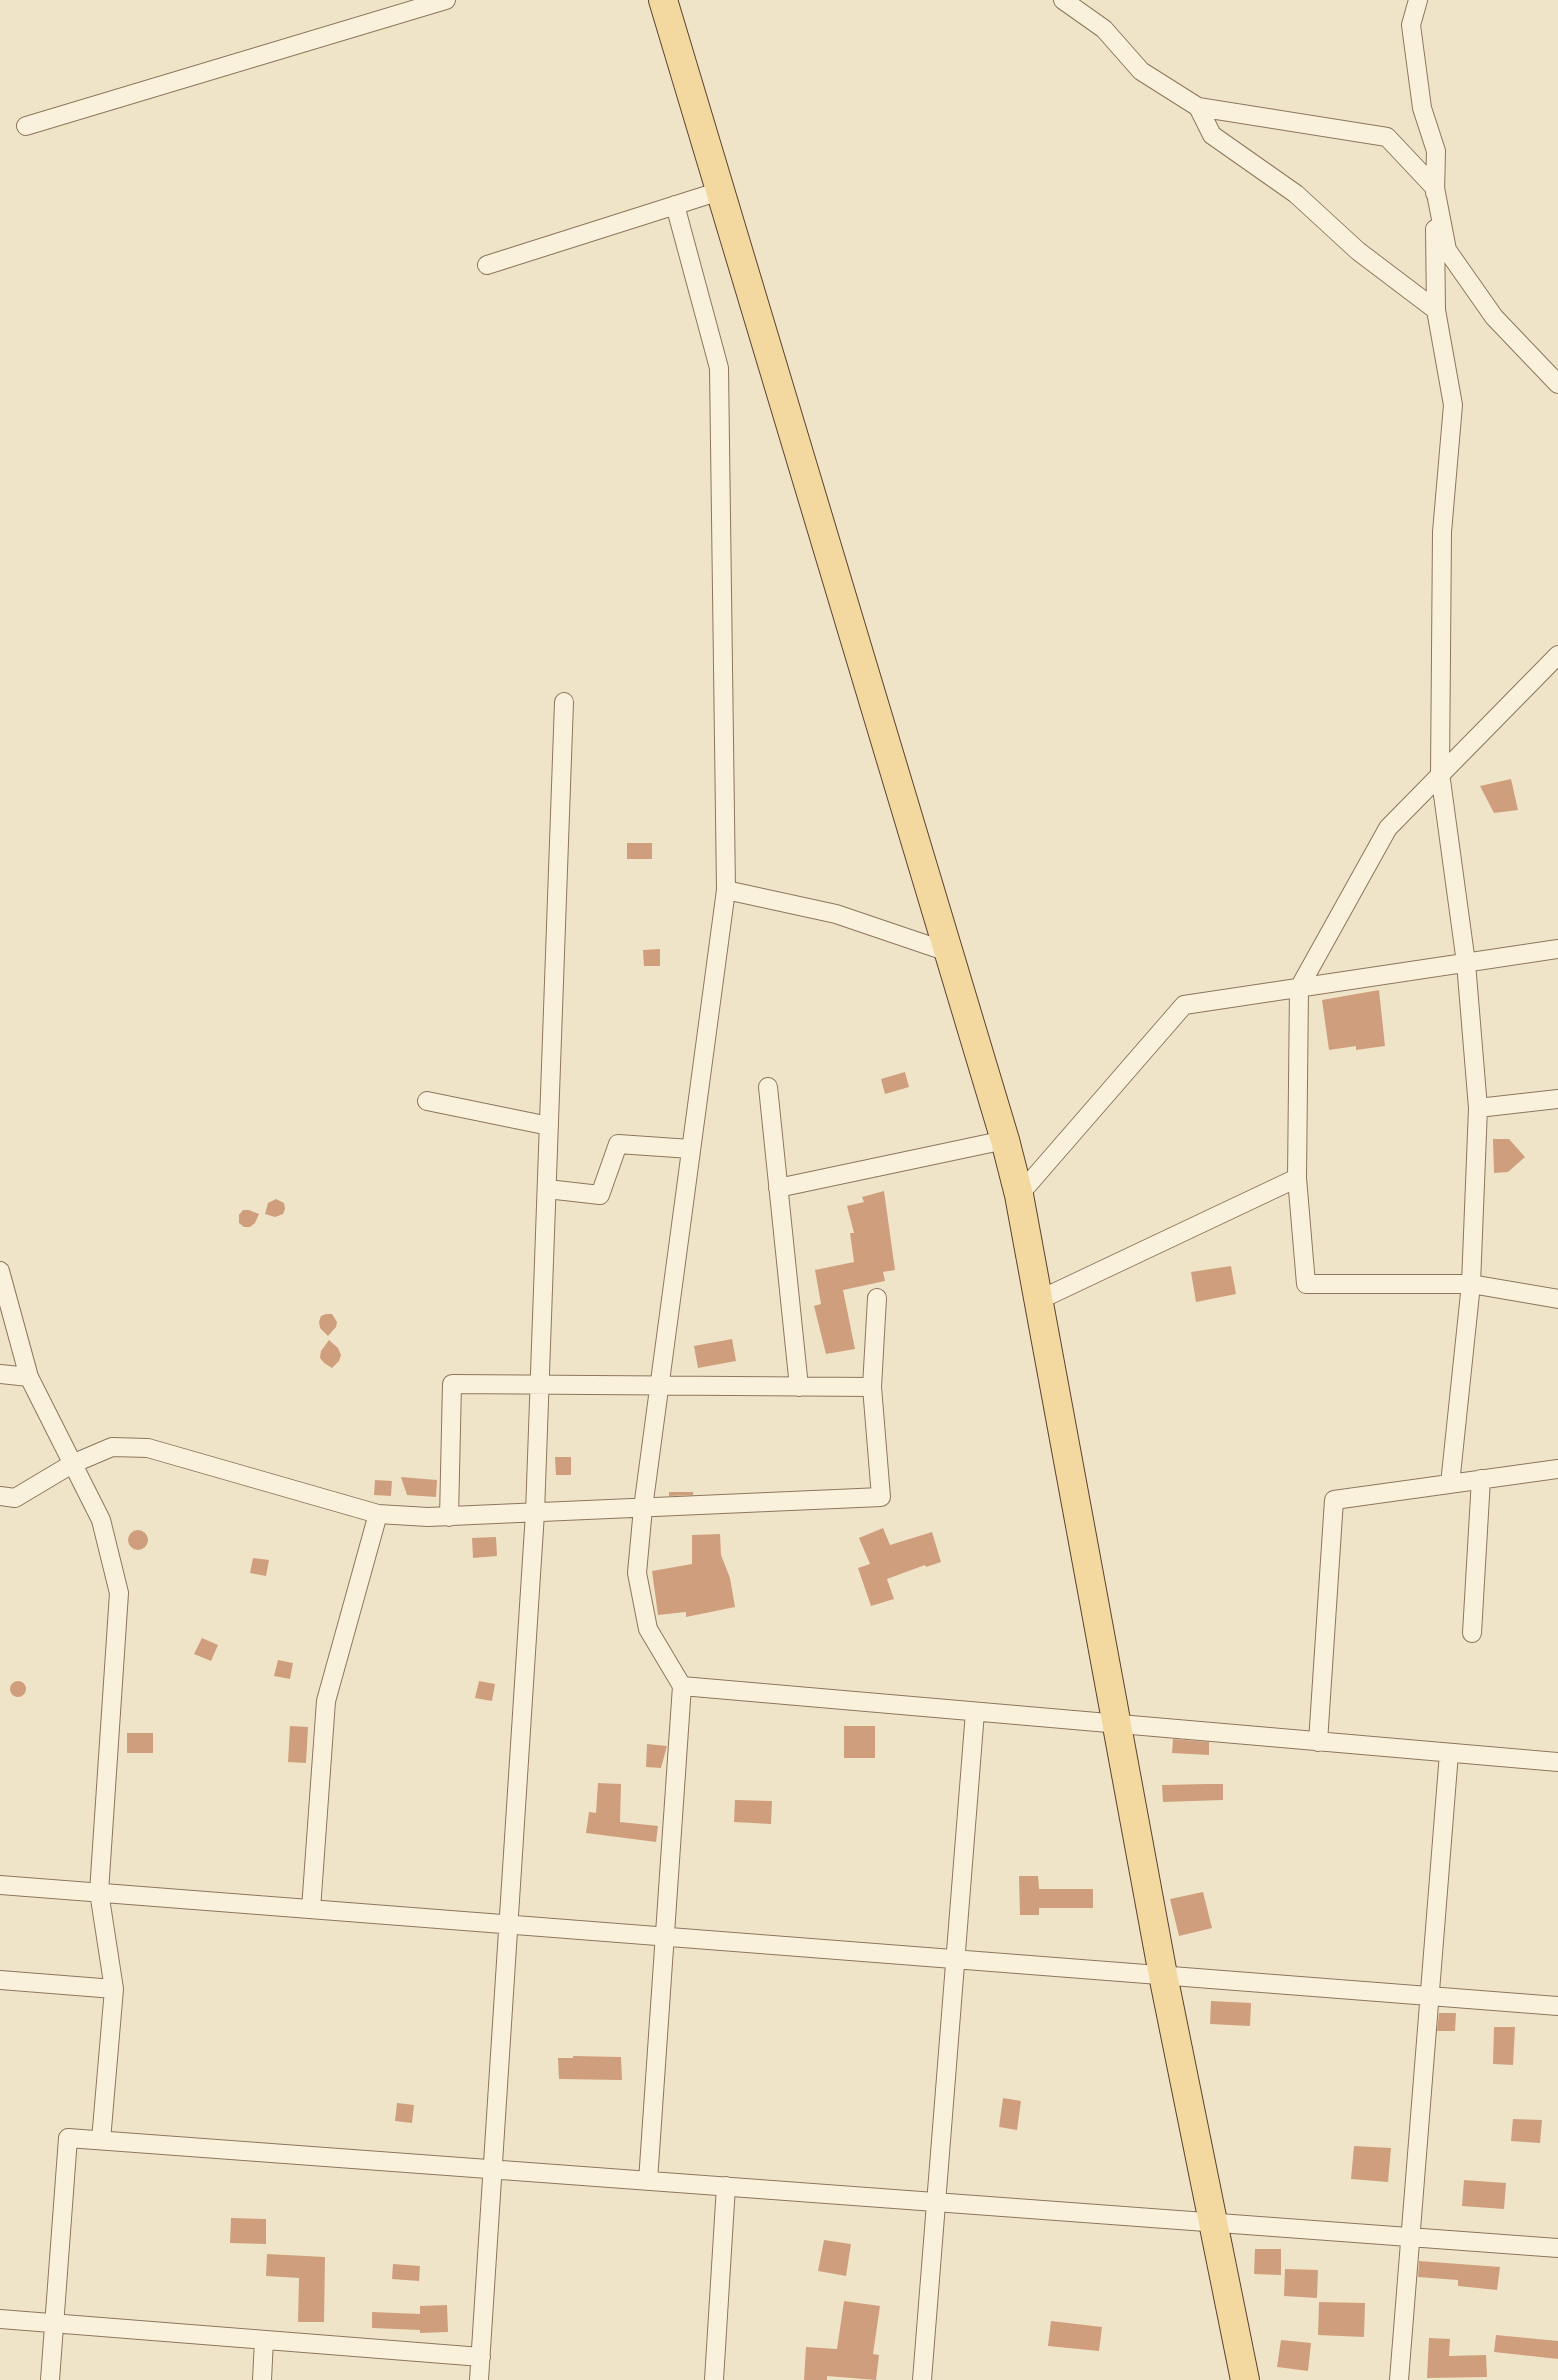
<!DOCTYPE html>
<html>
<head>
<meta charset="utf-8">
<style>
  body { margin:0 }
  canvas { display:block; background:#f0e4c8 }
</style>
</head>
<body>
<canvas width="1558" height="2380"></canvas>
<script>
const ctx = document.querySelector('canvas').getContext('2d');
ctx.lineJoin = 'round';
function fill(path, color) { ctx.fillStyle = color; ctx.fill(path, 'evenodd'); }
const shape = rows => new Path2D(rows.map(r => 'M' + r).join(''));
function stroke(path, color, width, dash) { ctx.strokeStyle = color; ctx.lineWidth = width; ctx.lineCap = dash ? 'butt' : 'round'; ctx.setLineDash(dash || []); ctx.stroke(path); }
const building = shape([
  [1511,779,1518,810,1494,813,1480,786],
  [627,843,652,843,652,859,627,859],
  [660,949,660,966,644,966,643,950],
  [1379,990,1385,1046,1356,1050,1356,1046,1329,1050,1322,1000],
  [905,1072,909,1087,885,1094,881,1079],
  [1493,1139,1509,1139,1525,1157,1508,1172,1494,1173],
  [884,1191,895,1270,883,1272,885,1281,843,1290,855,1349,826,1354,814,1306,821,1304,815,1270,854,1262,850,1233,854,1233,847,1206,864,1202,862,1197],
  [276,1199,284,1203,285,1209,283,1214,275,1217,265,1214,268,1203],
  [243,1210,249,1210,259,1214,255,1223,250,1227,244,1227,239,1223,239,1215],
  [1231,1266,1236,1294,1196,1302,1191,1272],
  [326,1314,332,1314,337,1322,336,1327,328,1336,320,1328,319,1322,321,1316],
  [732,1339,736,1361,698,1368,694,1346],
  [329,1340,338,1348,341,1355,339,1361,332,1368,324,1363,320,1358,321,1351],
  [555,1457,571,1457,571,1475,556,1475],
  [401,1477,437,1480,436,1497,407,1495],
  [375,1480,392,1481,391,1496,374,1495],
  [669,1492,693,1492,693,1495,669,1496],
  [883,1528,890,1545,932,1532,941,1562,926,1567,925,1565,887,1579,894,1599,871,1606,858,1568,870,1564,859,1538],
  '128 1540a10 10 0 1 1 20 0a10 10 0 1 1-20 0Z',
  [720,1534,721,1555,730,1578,735,1607,686,1617,686,1612,658,1615,652,1571,692,1564,692,1535],
  [496,1537,497,1556,473,1558,472,1538],
  [253,1558,269,1560,266,1576,250,1573],
  [202,1638,218,1645,211,1661,194,1654],
  [278,1660,293,1663,290,1679,274,1676],
  '10 1689a8 8 0 1 1 16 0a8 8 0 1 1-16 0Z',
  [479,1681,495,1684,492,1701,475,1698],
  [290,1726,308,1727,306,1763,288,1762],
  [844,1726,875,1726,875,1758,844,1758],
  [127,1733,153,1733,153,1753,127,1753],
  [1173,1739,1209,1742,1209,1755,1172,1753],
  [647,1744,667,1746,661,1768,646,1767],
  [598,1783,621,1784,620,1822,658,1826,656,1842,586,1833,589,1812,596,1813],
  [1207,1784,1223,1784,1223,1800,1163,1802,1162,1785],
  [735,1800,772,1801,771,1824,734,1822],
  [1019,1876,1038,1876,1039,1889,1093,1889,1093,1908,1039,1908,1039,1915,1020,1915],
  [1203,1892,1212,1928,1179,1936,1170,1899],
  [1211,2001,1251,2003,1250,2026,1210,2024],
  [1439,2013,1456,2013,1455,2031,1437,2031],
  [1494,2027,1515,2027,1513,2065,1493,2064],
  [573,2056,621,2057,622,2080,559,2079,558,2058,573,2058],
  [1003,2098,1021,2101,1017,2130,999,2127],
  [397,2103,414,2105,412,2123,395,2121],
  [1513,2119,1542,2120,1540,2143,1511,2141],
  [1354,2146,1391,2148,1388,2182,1351,2179],
  [1464,2180,1506,2183,1504,2209,1462,2206],
  [231,2218,266,2219,266,2244,230,2243],
  [824,2240,851,2244,846,2276,818,2271],
  [1255,2249,1281,2249,1281,2275,1254,2274],
  [267,2254,325,2257,324,2322,298,2322,299,2278,266,2276],
  [1419,2261,1500,2267,1497,2290,1458,2286,1458,2280,1418,2277],
  [393,2264,420,2266,419,2281,392,2279],
  [1285,2269,1318,2270,1317,2298,1284,2296],
  [844,2301,880,2306,873,2354,879,2355,876,2380,827,2376,827,2380,804,2380,806,2347,837,2349],
  [1319,2302,1365,2303,1364,2337,1318,2335],
  [447,2305,448,2332,420,2333,420,2330,372,2328,372,2312,420,2314,420,2306],
  [1051,2321,1102,2327,1099,2351,1048,2346],
  [1496,2335,1558,2341,1558,2359,1494,2352],
  [1429,2338,1450,2339,1449,2356,1486,2355,1487,2377,1427,2378],
  [1281,2340,1311,2343,1308,2371,1277,2367]
]);
const street = shape([
  [1063,0,1104,29,1141,71,1198,107,1387,137,1435,188,1447,250,1494,317,1558,384],
  [1418,0,1411,25,1422,108,1436,151,1435,193],
  [1198,107,1212,135,1296,194,1358,251,1436,310,1453,405,1442,532,1440,773,1466,963,1478,1108,1471,1284,1450,1484],
  [26,126,446,0],
  [1435,229,1436,310],
  [487,265,720,191],
  [1558,655,1388,828,1299,988,1297,1178,1306,1284,1471,1284,1558,1299],
  [726,890,836,914,948,952],
  [768,1087,799,1387],
  [427,1101,549,1126],
  [1478,1108,1558,1099],
  [778,1188,1005,1140],
  [547,1189,600,1195,618,1144,691,1149],
  [1019,1195,1184,1005,1558,949],
  [0,1271,29,1377,101,1520,119,1593,99,1892,114,1989,101,2140],
  [1039,1300,1297,1178],
  [0,1374,29,1377],
  [0,1496,15,1498,72,1464,112,1447,148,1448,378,1514,428,1517,881,1497,872,1387,877,1298],
  [449,1517,452,1384,872,1387],
  [1472,1633,1481,1479],
  [682,1686,1558,1762],
  [1318,1742,1334,1500,1558,1469],
  [0,1885,1558,2006],
  [311,1909,326,1701,378,1514],
  [0,1980,114,1989],
  [648,2181,682,1686,648,1629,637,1573,643,1508,726,890,719,368,675,205],
  [0,2319,481,2357],
  [50,2380,68,2138,1558,2248],
  [262,2380,264,2340],
  [479,2380,535,1513,564,702],
  [714,2380,726,2186],
  [922,2380,975,1712],
  [1399,2380,1449,1753]
]);
const primary = shape([
  [663,0,1005,1140,1019,1195,1163,1975,1245,2380]
]);
fill(building, '#cf9f7d');
stroke(street, '#8d765c', 20);
stroke(primary, '#5b4430', 30);
stroke(street, '#faf1dc', 18);
stroke(primary, '#f3d9a0', 28);
</script>
</body>
</html>
